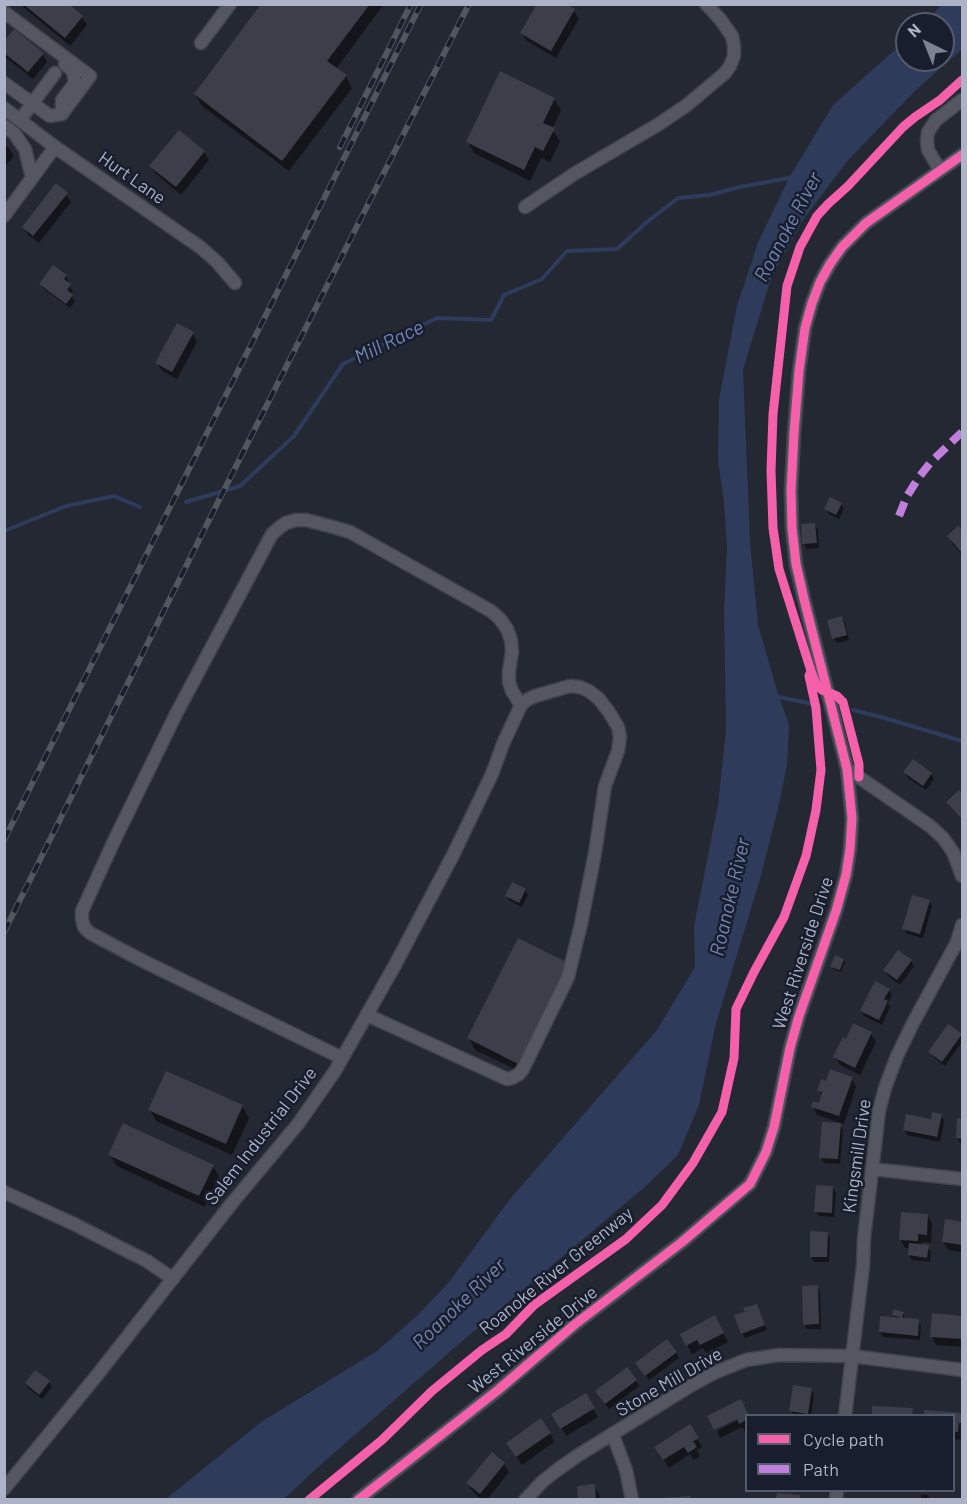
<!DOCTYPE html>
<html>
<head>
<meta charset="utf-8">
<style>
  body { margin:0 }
  #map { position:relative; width:967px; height:1504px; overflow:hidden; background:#242832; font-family:Barlow,sans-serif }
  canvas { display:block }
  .frame { position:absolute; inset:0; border:6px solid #acb3c6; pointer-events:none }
  .legend { position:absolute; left:745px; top:1414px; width:210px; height:78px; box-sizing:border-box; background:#181e2d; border:2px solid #535a6a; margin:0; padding:8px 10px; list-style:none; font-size:18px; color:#acb3c6 }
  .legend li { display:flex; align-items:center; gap:12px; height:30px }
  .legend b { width:30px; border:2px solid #535a6a }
  .north { position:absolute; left:895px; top:12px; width:60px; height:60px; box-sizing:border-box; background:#181e2d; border:2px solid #535a6a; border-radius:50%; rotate:317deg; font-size:16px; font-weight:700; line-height:24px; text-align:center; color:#acb3c6 }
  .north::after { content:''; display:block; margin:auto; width:21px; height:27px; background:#7c8292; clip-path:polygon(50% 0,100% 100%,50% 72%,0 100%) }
</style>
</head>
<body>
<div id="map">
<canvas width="967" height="1504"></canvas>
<div class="frame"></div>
<ul class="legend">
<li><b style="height:8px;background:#f560ab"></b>Cycle path</li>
<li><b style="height:8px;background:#c07fdc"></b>Path</li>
</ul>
<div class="north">N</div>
</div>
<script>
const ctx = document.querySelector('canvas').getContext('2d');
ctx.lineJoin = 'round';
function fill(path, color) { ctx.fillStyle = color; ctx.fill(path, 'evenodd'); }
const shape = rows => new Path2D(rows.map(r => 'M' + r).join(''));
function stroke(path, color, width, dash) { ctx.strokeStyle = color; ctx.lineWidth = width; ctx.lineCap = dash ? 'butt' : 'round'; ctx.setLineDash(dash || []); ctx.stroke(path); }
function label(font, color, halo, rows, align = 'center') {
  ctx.font = font + ' Barlow,sans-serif'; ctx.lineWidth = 5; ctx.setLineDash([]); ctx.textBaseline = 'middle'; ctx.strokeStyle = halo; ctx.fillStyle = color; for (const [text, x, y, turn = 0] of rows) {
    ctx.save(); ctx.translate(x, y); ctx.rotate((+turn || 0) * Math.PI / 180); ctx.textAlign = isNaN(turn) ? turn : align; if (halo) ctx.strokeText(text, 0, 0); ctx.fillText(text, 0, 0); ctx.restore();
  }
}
const water = shape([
  [941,5,962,5,962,49,917,89,848,160,803,220,771,278,743,370,750,542,758,625,779,697,789,724,787,765,778,809,759,883,716,1023,699,1105,678,1155,646,1186,460,1343,317,1468,284,1499,166,1499,261,1422,377,1351,419,1314,449,1282,510,1199,657,1030,695,967,694,926,718,805,726,730,724,610,727,547,724,503,718,460,719,399,737,306,759,240,789,178,833,105,907,39,907,60,943,60,943,24,924,24]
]);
const shadow = shape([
  [21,4,67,4,82,17,87,25,70,46,23,7],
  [263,4,384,4,336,69,346,76,352,88,289,171,202,106,195,94],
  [574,11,579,19,556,58,527,41,522,33],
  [4,44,43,54,47,62,33,79,5,57],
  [554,99,561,110,552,129,560,141,550,162,541,158,530,181,474,153,468,142],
  [4,145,9,148,14,156,4,168],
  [204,152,209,160,181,195,156,174,151,166],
  [66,194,71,202,39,243,28,235,24,227],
  [53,267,66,276,69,282,67,284,73,291,70,294,75,301,70,308,44,289,41,284],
  [193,334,197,342,177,379,162,371,157,363],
  [841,504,844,509,839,519,829,514,826,509],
  [814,525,818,530,819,548,807,549,804,544],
  [962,530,962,554,953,545,949,537],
  [842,618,845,623,849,640,837,643,834,638],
  [905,772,931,774,934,779,926,790,908,778],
  [525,890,528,895,522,907,510,901,506,896],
  [929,901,932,906,923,938,907,934,904,928],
  [843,960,845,962,841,972,833,969,832,966],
  [911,961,914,966,900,985,888,976,885,971],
  [567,964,525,1074,475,1050,469,1038],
  [889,990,892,995,888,1003,890,1007,882,1025,864,1016,861,1011],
  [871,1034,876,1042,860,1075,840,1065,835,1057,847,1041],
  [961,1035,962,1042,945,1066,933,1057,930,1052],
  [852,1078,856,1087,844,1124,817,1115,813,1107,820,1105,822,1097,819,1090,827,1083],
  [242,1106,249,1118,232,1155,156,1121,150,1110],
  [941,1115,944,1121,940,1142,907,1135,904,1129,932,1121],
  [959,1120,962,1120,962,1146,957,1138],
  [840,1125,843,1130,840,1164,824,1163,821,1157],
  [110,1155,213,1166,219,1177,205,1207,117,1166],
  [833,1188,836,1193,834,1217,819,1216,816,1211],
  [927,1215,932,1223,931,1243,922,1242,922,1246,928,1247,931,1252,930,1262,912,1260,909,1255,910,1248,905,1248,900,1239],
  [946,1221,962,1223,962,1252,948,1250,943,1242],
  [827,1233,830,1238,829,1262,814,1262,811,1256],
  [817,1287,820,1292,821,1329,807,1329,804,1324],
  [757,1305,767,1330,745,1338,742,1333,746,1313],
  [903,1313,904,1315,903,1320,918,1321,921,1326,920,1340,883,1337,880,1332,881,1318,896,1319,893,1315],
  [933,1315,962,1317,962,1347,936,1345,932,1336],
  [719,1326,728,1342,706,1353,703,1348,692,1354,682,1335],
  [676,1353,679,1358,649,1380,640,1369],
  [636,1380,639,1386,609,1409,600,1397],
  [49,1382,52,1387,42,1399,29,1389,26,1384],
  [811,1389,814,1395,811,1416,794,1416,791,1411],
  [585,1395,598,1417,566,1436,553,1414],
  [926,1412,962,1414,962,1440,954,1439,954,1416],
  [709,1416,746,1416,746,1431,745,1431,742,1427,720,1438,717,1431,744,1417],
  [689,1426,702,1447,697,1450,700,1456,694,1460,690,1454,669,1468,656,1447],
  [550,1433,554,1442,522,1465,513,1452],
  [504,1464,509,1472,487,1500,482,1500,473,1492,468,1484],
  [594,1486,599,1494,600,1500,580,1500],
  [921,1495,928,1495,930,1500,921,1500]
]);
const stream = shape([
  [186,502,240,486,294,436,343,364,437,318,491,320,504,295,542,279,567,251,617,249,647,222,678,198,709,195,740,187,789,178,791,180],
  [4,531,66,506,114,496,140,507],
  [776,699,779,697,813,704],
  [853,710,881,717,962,741]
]);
const building = shape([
  [23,4,69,4,83,16,65,38],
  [261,4,370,4,327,61,347,75,282,161,194,94],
  [537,4,566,4,575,9,551,51,520,33],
  [14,29,44,53,28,72,4,53,4,41],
  [500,71,555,98,543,123,555,128,543,151,535,147,524,170,466,142],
  [179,130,205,151,176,187,149,166],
  [56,183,68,193,33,236,22,227],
  [53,265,67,275,64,279,71,284,67,290,73,295,66,304,39,284],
  [177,323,194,332,172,372,155,363],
  [830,497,842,503,836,515,824,509],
  [815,523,817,543,802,544,801,524],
  [958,526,961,529,962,528,962,553,947,536],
  [842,616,847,635,832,639,827,620],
  [913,759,932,773,923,786,903,772],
  [959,790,962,794,962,819,946,802],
  [512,882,526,889,519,903,505,896],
  [912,895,930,900,920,934,902,929],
  [518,938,568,963,518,1064,467,1038],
  [898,950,912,960,897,980,883,970],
  [835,955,844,959,840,970,830,967],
  [875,981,890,989,884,999,888,1001,879,1020,860,1011],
  [853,1023,872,1032,855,1068,833,1057,843,1037,846,1039],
  [948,1024,962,1034,942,1062,928,1052],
  [830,1069,853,1077,839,1116,811,1107,813,1101,819,1103,822,1092,817,1091,821,1079,826,1081],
  [166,1071,243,1105,226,1144,148,1110],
  [932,1112,942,1114,937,1137,903,1130,906,1114,931,1119],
  [957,1118,962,1119,962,1139,956,1138],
  [822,1122,841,1123,838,1159,819,1158],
  [123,1123,214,1165,199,1196,108,1155],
  [816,1185,833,1186,832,1213,814,1212],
  [901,1212,928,1214,927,1235,918,1234,918,1241,899,1240],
  [945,1219,962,1222,962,1245,942,1242],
  [810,1231,828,1232,827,1257,810,1257],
  [909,1243,929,1245,927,1258,908,1255],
  [818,1285,819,1324,803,1325,802,1286],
  [757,1304,765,1325,741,1334,734,1315,745,1312,743,1308],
  [893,1309,904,1312,902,1318,892,1315],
  [932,1313,962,1316,962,1339,930,1337],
  [715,1315,724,1333,700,1345,697,1340,686,1346,680,1334],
  [880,1316,919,1319,918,1336,879,1332],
  [667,1339,677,1352,645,1376,635,1363],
  [627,1367,637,1380,605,1404,595,1391],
  [35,1370,50,1381,39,1395,25,1383],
  [793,1385,812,1388,808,1414,789,1411],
  [586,1393,595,1408,560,1429,551,1414],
  [741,1399,749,1416,746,1416,746,1420,739,1424,737,1419,714,1430,707,1416],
  [872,1406,913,1408,912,1416,872,1416],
  [924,1410,962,1413,962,1423,959,1423,958,1432,954,1432,954,1416,924,1416],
  [541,1418,551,1433,516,1457,506,1443],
  [690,1424,699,1438,693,1441,697,1447,688,1453,684,1447,663,1460,654,1447],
  [492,1452,505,1463,480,1494,466,1483],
  [595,1484,596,1500,578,1500,577,1486],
  [777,1493,800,1495,800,1500,776,1500],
  [690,1496,690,1500,662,1500,662,1498]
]);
const minor = shape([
  [4,12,90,76,62,114,50,116,4,83],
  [201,43,230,4],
  [4,108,55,147,200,247,217,262,235,283],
  [62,114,62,100,75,83,73,71,65,64],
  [20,120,55,73],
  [4,126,14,133,25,149,32,178],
  [940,170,928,150,927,141,928,132,936,120,962,100],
  [525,207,574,174,659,124,687,105,725,73,730,66,734,56,734,46,732,36,720,19,706,4],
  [4,216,55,147],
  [847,769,930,826,943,838,953,852,962,876],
  [342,1058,141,960,90,933,84,927,82,919,82,911,114,841,176,714,272,534,280,527,286,523,296,520,306,520,333,527,350,532,491,611,500,619,507,629,511,640,512,652,509,671,509,682,512,691,521,705],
  [872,1169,962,1179],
  [4,1192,74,1224,121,1248,147,1261,173,1279],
  [845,1416,863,1266,864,1238,879,1111,885,1088,897,1056,913,1023,957,942,962,925],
  [613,1435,626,1470,632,1500],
  [4,1489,98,1374,232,1203,298,1124,335,1071,395,965,453,855,492,774,503,744,521,705,527,700,535,696,570,686,580,687,589,691,599,699,609,712,618,727,620,737,618,751,605,786,595,853,581,924,568,977,523,1069,519,1074,512,1078,507,1079,367,1015],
  [358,1500,498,1390,574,1325,682,1242,750,1184,766,1152,774,1127,790,1048,799,1016,836,911,846,875,850,849,852,818,847,769,804,599,796,564,792,528,791,490,794,433,799,371,805,328,812,303,820,282,830,264,842,247,866,223,962,155],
  [525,1500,542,1482,557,1470,577,1456,690,1386,716,1372,746,1360,779,1355,852,1356,962,1370],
  [836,1500,837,1490]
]);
const rail = shape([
  [340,147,411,4],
  [4,840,421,4],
  [4,932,219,500,469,4]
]);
const quiet = shape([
  [899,516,907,496,919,477,931,462,962,432]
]);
const cycleway = shape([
  [859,777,859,764,843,702,837,696,822,690,816,684,811,671,779,569,773,528,771,471,773,414,787,286,800,247,817,216,828,204,848,186,903,127,915,117,940,100,962,80],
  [309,1500,382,1440,432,1391,482,1350,506,1334,534,1305,626,1239,662,1205,693,1163,722,1112,734,1058,736,1009,754,972,784,917,806,856,816,810,821,770,816,708,809,676,811,671],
  [358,1500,498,1390,574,1325,682,1242,750,1184,766,1152,774,1127,790,1048,799,1016,836,911,846,875,850,849,852,818,847,769,804,599,796,564,792,528,791,490,794,433,799,371,805,328,812,303,820,282,830,264,842,247,866,223,962,155]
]);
const streetNames = [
  ["Hurt Lane",132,178,35],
  ["West Riverside Drive",803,953,-72],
  ["Salem Industrial Drive",261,1136,-52],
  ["Kingsmill Drive",857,1156,-82],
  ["Roanoke River Greenway",556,1271,-39],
  ["West Riverside Drive",533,1340,-39],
  ["Stone Mill Drive",669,1382,-30]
];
const waterNames = [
  ["Roanoke River",788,227,-62],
  ["Mill Race",389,342,-26],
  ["Roanoke River",730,897,-77],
  ["Roanoke River",459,1304,-44]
];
fill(water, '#2e3b5b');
fill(shadow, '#0007');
stroke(stream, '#2e3b5b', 4);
fill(building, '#3c3f49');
stroke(minor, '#40434c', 15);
stroke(minor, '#545761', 12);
stroke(rail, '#52565e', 6);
stroke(rail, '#181e2d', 4, [11]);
stroke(quiet, '#c07fdc', 8, [15, 8]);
stroke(cycleway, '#f560ab', 9);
label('18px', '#acb3c6', '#181e2d', streetNames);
label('italic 20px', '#7285b1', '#181e2d', waterNames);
</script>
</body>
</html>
